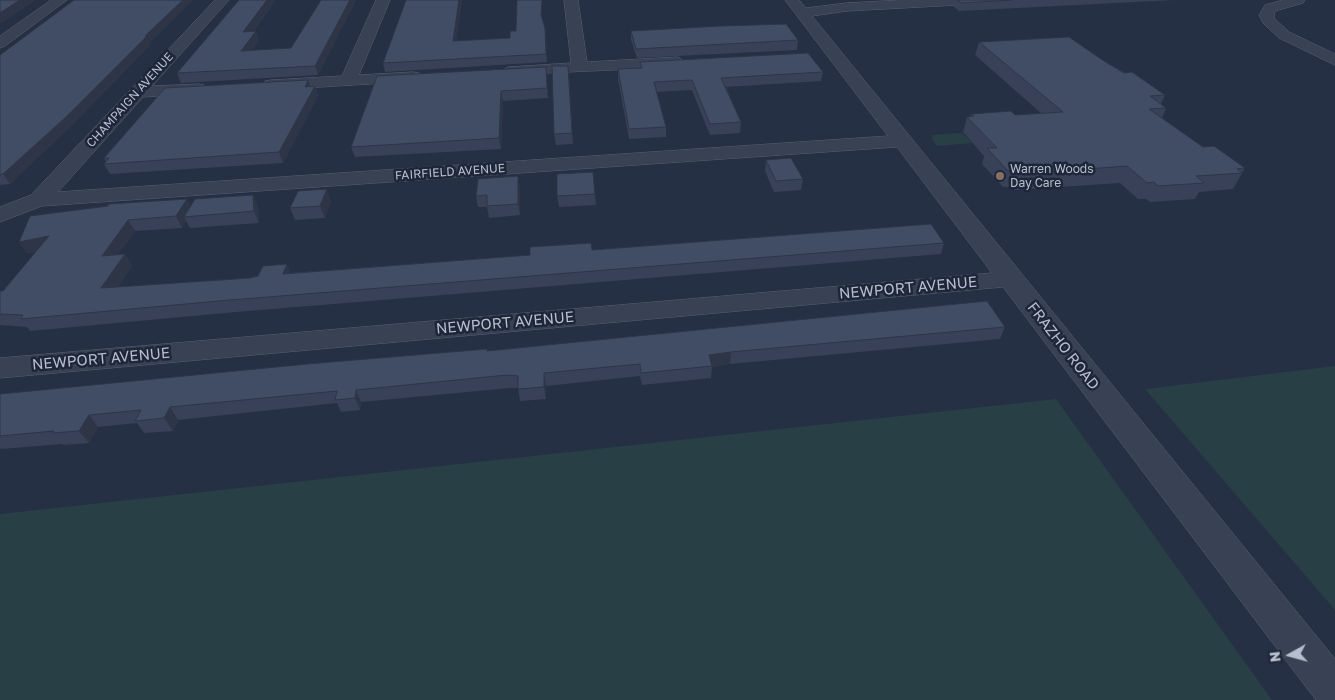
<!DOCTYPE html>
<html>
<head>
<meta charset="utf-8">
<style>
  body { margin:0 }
  #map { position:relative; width:1335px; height:700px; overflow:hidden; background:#253045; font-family:"Golos Text",sans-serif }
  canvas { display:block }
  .north { position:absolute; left:1265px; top:630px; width:50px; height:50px; -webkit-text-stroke:4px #1e2739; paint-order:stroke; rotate:263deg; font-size:14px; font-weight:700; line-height:20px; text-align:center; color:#b7becd }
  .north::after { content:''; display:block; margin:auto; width:18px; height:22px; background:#b7becd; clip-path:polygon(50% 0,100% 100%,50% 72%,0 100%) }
</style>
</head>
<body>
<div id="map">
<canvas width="1335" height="700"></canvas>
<div class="north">N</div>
</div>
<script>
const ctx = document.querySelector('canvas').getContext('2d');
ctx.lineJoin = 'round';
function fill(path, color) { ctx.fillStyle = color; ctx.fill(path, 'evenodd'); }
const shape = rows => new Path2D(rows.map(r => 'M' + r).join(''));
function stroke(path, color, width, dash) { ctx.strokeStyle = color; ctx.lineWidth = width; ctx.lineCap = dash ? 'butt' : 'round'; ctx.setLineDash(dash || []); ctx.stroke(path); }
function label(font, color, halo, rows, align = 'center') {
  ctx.font = font + ' "Golos Text",sans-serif'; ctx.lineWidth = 5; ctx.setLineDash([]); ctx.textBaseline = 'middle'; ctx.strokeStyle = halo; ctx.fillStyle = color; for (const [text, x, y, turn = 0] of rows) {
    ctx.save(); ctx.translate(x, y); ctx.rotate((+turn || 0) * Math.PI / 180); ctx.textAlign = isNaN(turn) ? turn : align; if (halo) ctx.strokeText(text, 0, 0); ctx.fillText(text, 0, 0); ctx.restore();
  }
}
const green = shape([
  [962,133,972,143,937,146,932,139,932,135],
  [1335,366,1335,610,1145,389],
  [1056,399,1272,700,0,700,0,514]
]);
const minor = shape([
  [51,0,67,0,5,46,0,48,0,36,51,0],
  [215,0,229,0,152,86,198,84,204,85,207,89,204,93,143,97,58,192,888,136,785,0,799,0,806,8,847,3,901,0,984,0,977,4,847,11,812,16,1335,659,1335,700,1316,700,1003,287,0,378,0,358,992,273,897,147,42,206,0,222,0,207,31,195,215,0],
  [376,0,390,0,359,75,413,72,419,73,421,77,419,81,271,90,265,89,263,85,265,81,271,80,342,76,376,0],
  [564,0,578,0,587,62,678,57,686,62,678,67,502,75,500,72,508,67,571,63,564,0],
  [1283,0,1305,0,1303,3,1275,11,1274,18,1289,32,1335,54,1335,65,1279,38,1263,23,1259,15,1265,5,1283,0]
]);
const wall = shape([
  [321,0,356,0,318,75,181,83,177,73,275,1,253,32,259,40,252,50,291,48],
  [406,0,462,0,456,41,510,38,542,0,542,18,545,28,546,36,547,62,385,72,383,63],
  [956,0,1175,0,959,11,954,7],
  [631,31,798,40,797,50,637,58,631,40],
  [151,42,151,44,71,126,10,184,0,185,0,55],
  [979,42,1104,61,1165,95,1161,104,1166,108,1162,118,1203,147,1245,168,1233,189,1199,192,1195,199,1150,202,1146,199,1138,199,1120,183,1015,190,1011,187,1003,187,982,164,984,156,963,132,967,117,970,117,971,114,1015,115,1042,114,975,55],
  [640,62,823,72,821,81,726,87,741,122,740,133,710,135,692,90,656,92,666,127,666,137,629,139,618,79,618,69,640,68],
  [546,67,548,98,503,101,501,149,355,157,351,147],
  [569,75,573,144,556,145,554,134],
  [315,86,318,96,283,163,110,174,104,164,106,162,104,158,311,87],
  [766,160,803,179,801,190,774,192,765,171],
  [593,172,596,205,559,207,557,196],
  [520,187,520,215,489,218,487,207,478,207,476,196],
  [253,195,258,207,259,223,190,228,186,221,182,228,135,231,118,254,125,254,132,266,118,287,250,278,291,273,530,255,592,250,944,243,941,254,236,312,30,331,27,327,0,325,0,291,3,291,36,252,27,253,19,242,190,206],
  [331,201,325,218,295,220,290,208],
  [1005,327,1000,339,730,364,712,367,711,378,642,385,640,376,546,386,546,399,520,401,518,388,510,388,361,402,360,410,341,412,337,403,178,420,173,431,144,433,137,423,98,427,89,443,63,445,62,444,1,449,0,448,0,394,487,349,487,351]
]);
const shadedWall = shape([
  [20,0,36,0,0,24,0,13],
  [183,0,194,0,151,42,151,44,71,126,10,184,3,174,145,36],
  [267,0,275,0,275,1,246,41,243,32],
  [350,0,356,0,318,75,315,66],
  [459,0,462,0,455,50,453,41],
  [542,0,542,23,541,15],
  [545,28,546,36,547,62,546,54],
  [256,31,259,40,245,60,241,51],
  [546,67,547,77,548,98,547,88],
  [308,80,312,90,305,87],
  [315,86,318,96,283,163,279,152],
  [501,91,503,101,501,149,499,138],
  [518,176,520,187,520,215,518,204],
  [327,189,331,201,325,218,320,206],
  [253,195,258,207,259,223,254,211],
  [187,199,193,210,184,217,186,221,182,228,176,216],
  [128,220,135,231,109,267,102,256],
  [49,236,57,248,27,253,19,242],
  [125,254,132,266,109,300,101,288],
  [287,264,292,275,283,274],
  [731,352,730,364,712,367,709,355],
  [544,373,546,386,546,399,544,387],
  [356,390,361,402,360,410,355,398],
  [170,407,178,420,173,431,164,418],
  [89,415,98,427,89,443,79,431]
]);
const building = shape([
  [0,0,20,0,0,13,0,0],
  [74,0,183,0,145,36,148,35,66,117,3,174,0,175,0,55,74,0],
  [239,0,267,0,243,32,256,31,241,51,291,48,321,0,350,0,315,66,177,73,239,0],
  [406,0,459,0,453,41,510,38,510,31,516,31,517,0,542,0,541,15,545,28,546,54,383,63,406,0],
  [958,0,1012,0,961,3,958,0],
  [786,24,798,40,636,49,631,31,721,26,786,24],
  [1069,37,1104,61,1124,73,1132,72,1165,95,1150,96,1166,108,1149,109,1203,147,1214,146,1245,168,1237,169,1243,173,1196,176,1204,183,1158,186,1154,182,1147,183,1127,166,1020,174,1017,171,1008,171,987,148,997,148,967,117,974,116,971,114,1011,111,1015,115,1063,112,979,42,1069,37],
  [808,53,823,72,721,78,741,122,710,124,692,80,654,82,666,127,629,129,618,69,642,68,640,62,808,53],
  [552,66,568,66,572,133,554,134,552,66],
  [546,67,547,88,501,91,499,138,351,147,377,76,546,67],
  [308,80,305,87,315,86,279,152,104,164,109,158,104,158,165,88,308,80],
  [791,158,803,179,776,181,766,160,791,158],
  [593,172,595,194,557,196,557,174,593,172],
  [518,176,518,204,487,206,487,195,476,196,478,179,518,176],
  [327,189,320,206,290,208,298,191,327,189],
  [253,195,254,211,184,217,195,199,253,195],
  [187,199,176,216,128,220,102,256,125,254,101,288,250,278,258,276,263,266,287,264,283,274,530,255,530,247,591,243,592,250,931,224,944,243,230,300,21,319,23,315,0,314,0,291,3,291,49,236,19,242,30,216,108,206,109,204,187,199],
  [987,301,1005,327,731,352,709,355,712,366,662,371,641,373,640,364,544,373,544,387,518,389,518,376,507,375,356,390,355,398,335,400,337,391,170,407,164,418,135,421,141,410,89,415,79,431,52,433,54,431,0,436,0,394,307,364,487,349,487,351,987,301]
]);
const markers = [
  [1000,176,5,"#8d6e63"]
];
const farStreetnames = [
  ["CHAMPAIGN AVENUE",130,100,-48],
  ["FAIRFIELD AVENUE",450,172,-4]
];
const farPoinames = [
  ["Warren Woods",1010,169],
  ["Day Care",1010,183]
];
const streetNames = [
  ["NEWPORT AVENUE",908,288,-5],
  ["NEWPORT AVENUE",505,323,-5],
  ["FRAZHO ROAD",1063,346,52],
  ["NEWPORT AVENUE",101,359,-5]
];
fill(green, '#273f45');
stroke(minor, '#586071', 1);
fill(minor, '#394254');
fill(wall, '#384157');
fill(shadedWall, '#2e3547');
fill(building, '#414c65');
stroke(building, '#2e3547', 1);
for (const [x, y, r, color] of markers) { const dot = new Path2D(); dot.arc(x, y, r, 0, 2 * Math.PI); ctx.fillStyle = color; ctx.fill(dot); stroke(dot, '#1e2739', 2); }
label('12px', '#b7becd', '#1e2739', farStreetnames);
label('12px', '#b7becd', '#1e2739', farPoinames, 'left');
label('15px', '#b7becd', '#1e2739', streetNames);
</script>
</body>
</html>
